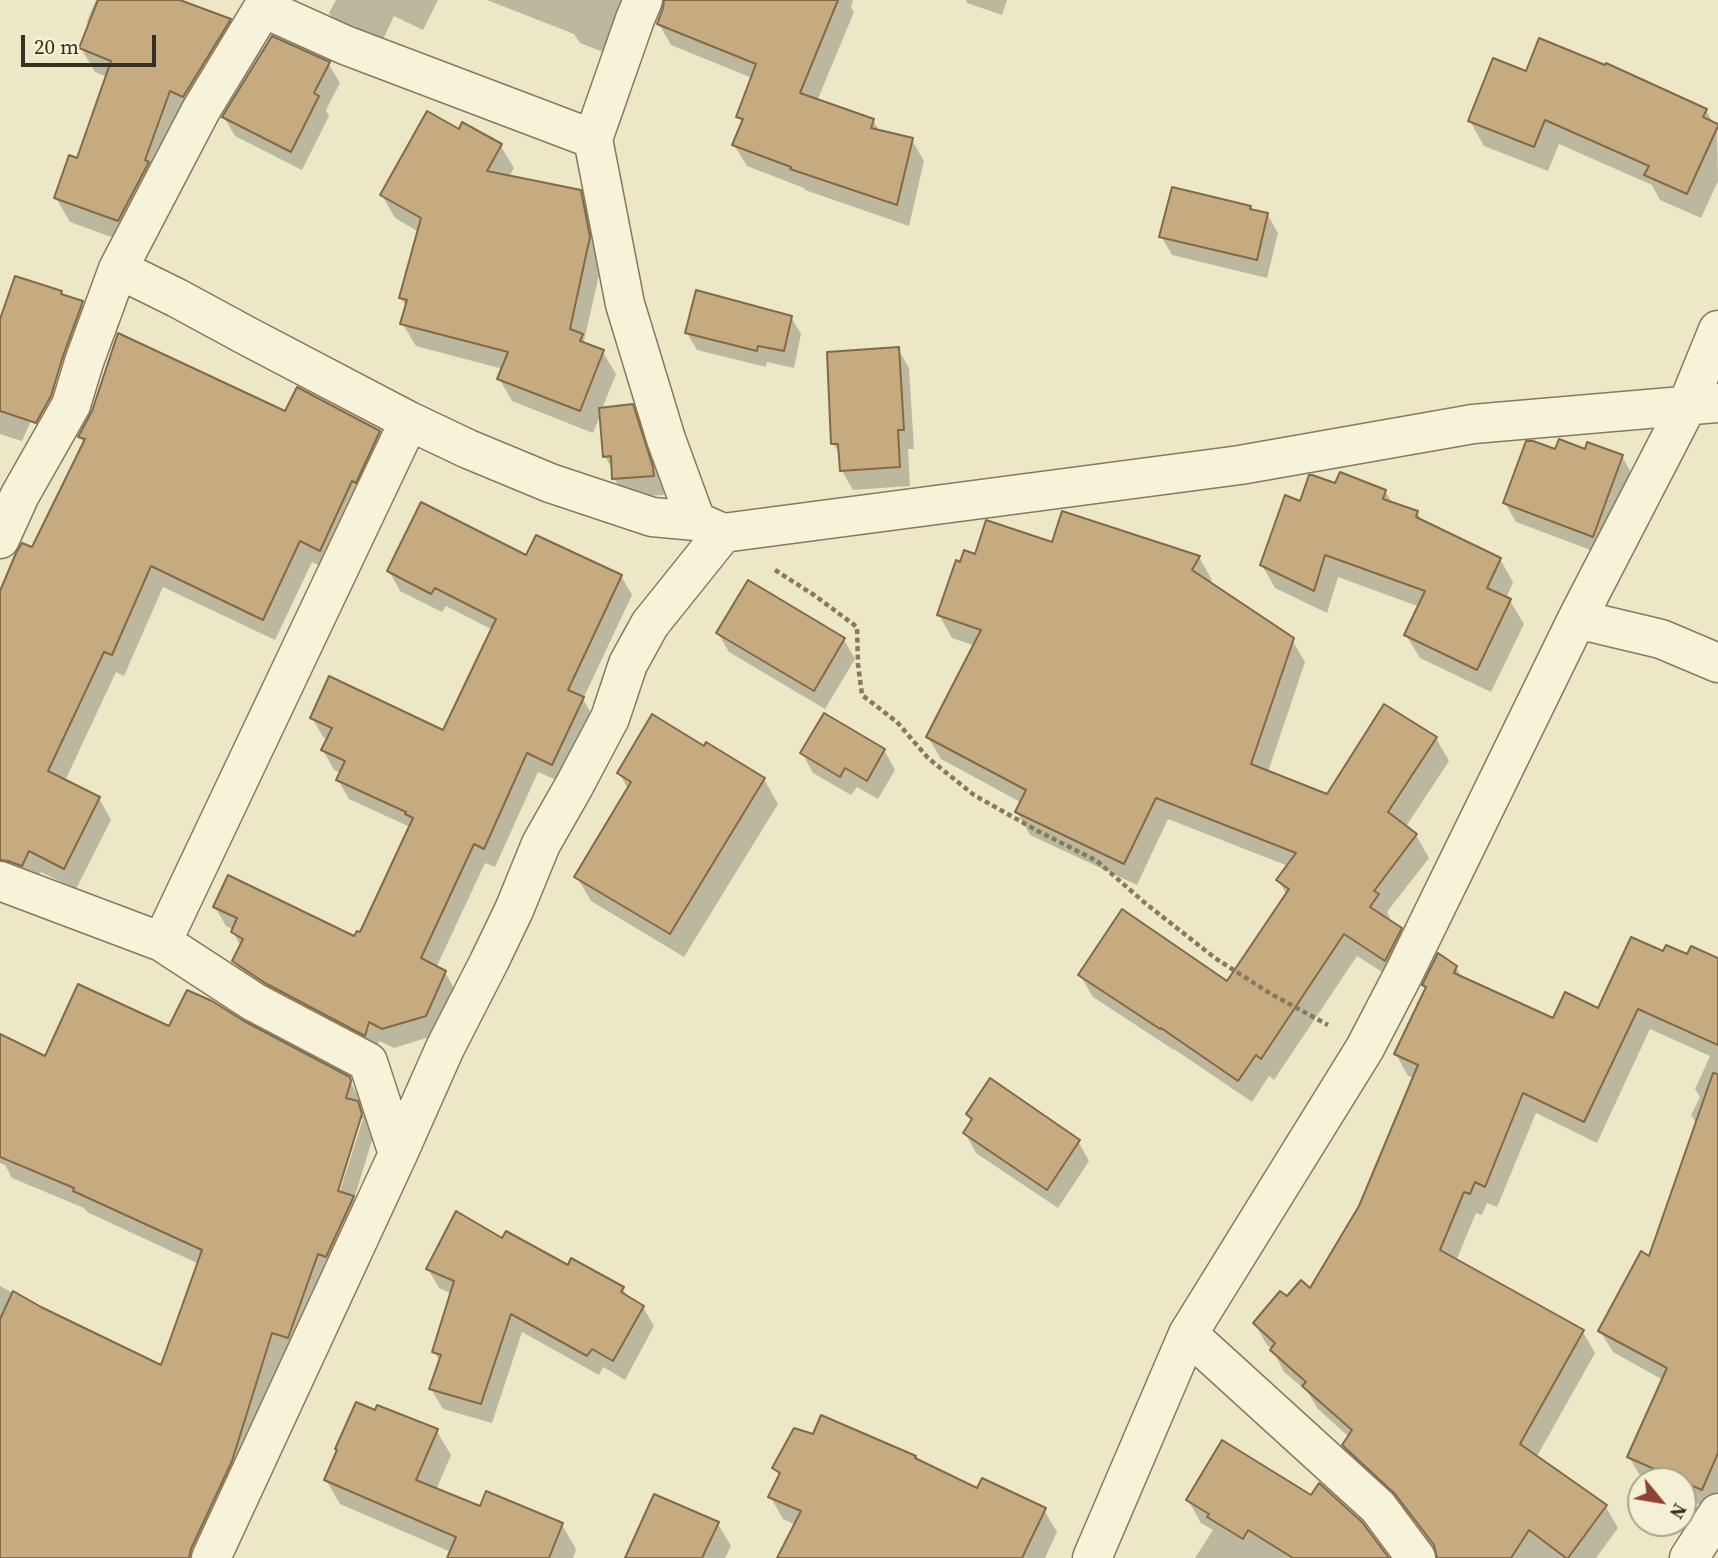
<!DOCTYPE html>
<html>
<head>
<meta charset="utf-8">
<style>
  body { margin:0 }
  #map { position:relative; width:1718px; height:1558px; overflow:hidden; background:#ebe7c7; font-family:"Source Serif 4",serif }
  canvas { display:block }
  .north { position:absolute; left:1627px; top:1467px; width:70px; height:70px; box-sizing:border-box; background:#f3f0d6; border:2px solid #a8a38d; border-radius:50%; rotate:120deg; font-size:19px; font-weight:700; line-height:28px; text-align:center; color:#373020 }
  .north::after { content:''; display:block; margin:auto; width:24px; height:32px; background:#904332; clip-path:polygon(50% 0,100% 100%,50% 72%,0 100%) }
  .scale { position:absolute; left:21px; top:35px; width:135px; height:32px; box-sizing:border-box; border:4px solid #373020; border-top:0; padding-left:9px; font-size:21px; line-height:24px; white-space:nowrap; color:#373020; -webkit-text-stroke:5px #f3f0d6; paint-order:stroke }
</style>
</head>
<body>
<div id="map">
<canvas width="1718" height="1558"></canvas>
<div class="north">N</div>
<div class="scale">20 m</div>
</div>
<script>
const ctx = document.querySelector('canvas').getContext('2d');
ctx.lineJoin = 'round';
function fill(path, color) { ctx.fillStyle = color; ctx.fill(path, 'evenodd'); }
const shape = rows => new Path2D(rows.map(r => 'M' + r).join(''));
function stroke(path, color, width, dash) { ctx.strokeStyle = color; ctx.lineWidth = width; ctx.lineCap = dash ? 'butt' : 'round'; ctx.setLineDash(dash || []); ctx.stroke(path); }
const shadow = shape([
  [96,0,163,0,230,20,244,45,133,245,70,222,56,198,78,160,107,77,95,72,81,48,89,26,87,21],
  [336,0,438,0,423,30,394,16,378,50,342,35,329,13],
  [487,0,653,0,618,58,580,43,574,34],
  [657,0,853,0,851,7,854,12,817,101,873,120,880,132,912,140,924,161,909,226,805,190,804,188,747,166,734,145,743,125,738,116,752,78,671,45,659,24,666,1],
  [966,0,1007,0,1002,15,967,3],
  [328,63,340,83,326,110,329,116,302,170,235,136,224,117],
  [1606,67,1706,110,1714,125,1717,126,1718,181,1701,218,1660,200,1652,185,1559,144,1548,171,1484,146,1470,121,1527,73],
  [459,131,500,145,514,168,509,177,580,192,593,215,602,262,584,341,587,346,602,351,616,374,602,409,632,406,643,426,663,488,664,495,625,497,614,478,614,471,605,457,602,411,593,433,512,401,499,378,503,369,416,346,402,323,407,308,401,298,419,232,395,218,382,195],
  [1250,207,1252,211,1267,214,1278,233,1267,278,1172,255,1161,236],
  [61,293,63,297,82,303,98,331,85,369,59,358,22,441,0,434,0,324],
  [791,317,801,334,794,368,767,362,766,367,697,350,687,333],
  [898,349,909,368,914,449,908,449,910,486,853,490,842,471,841,457,833,443],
  [286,414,379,432,391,453,332,571,312,562,275,640,163,587,124,676,116,672,65,781,99,798,111,820,76,889,41,872,34,886,0,885,0,607,33,550,84,444,80,437],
  [1556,451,1586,451,1622,456,1633,476,1604,555,1516,522,1505,503],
  [1336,485,1385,491,1393,504,1417,513,1423,522,1500,559,1513,582,1506,599,1510,601,1524,624,1491,692,1420,658,1406,635,1420,607,1338,577,1327,613,1275,588,1262,565,1301,504],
  [1053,544,1199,557,1212,580,1209,584,1292,640,1305,662,1268,772,1328,796,1436,738,1449,761,1405,828,1416,835,1429,858,1387,912,1390,918,1388,921,1400,929,1413,952,1398,982,1357,956,1274,1080,1269,1076,1252,1102,1174,1049,1174,1050,1093,997,1080,975,1227,983,1287,895,1278,880,1288,866,1168,819,1137,885,1030,835,1017,812,1022,803,941,759,928,737,975,646,952,638,939,615,961,564,976,556],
  [527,557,621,576,632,595,583,699,594,718,563,783,538,772,495,867,485,863,436,968,445,972,456,992,436,1035,394,1048,379,1041,375,1054,245,981,234,961,241,947,233,932,234,930,226,926,215,907,355,938,360,934,410,827,349,799,338,780,341,773,334,770,323,750,328,740,323,737,312,718,444,732,493,630,446,606,442,612,400,591,389,571],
  [718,633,844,640,855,659,825,709,729,652],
  [705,748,764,779,778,804,684,957,591,901,577,877,628,789,619,773],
  [884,750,895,770,878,799,857,787,851,795,813,773,802,753],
  [1456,967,1462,978,1554,1021,1599,1010,1718,974,1718,1502,1714,1511,1683,1497,1683,1481,1647,1481,1642,1479,1629,1457,1663,1380,1613,1352,1600,1331,1650,1259,1697,1124,1691,1115,1700,1097,1695,1089,1710,1056,1650,1029,1597,1143,1536,1113,1497,1207,1487,1203,1482,1215,1476,1213,1456,1261,1583,1332,1595,1353,1536,1458,1606,1507,1618,1528,1596,1558,1439,1558,1439,1555,1410,1516,1357,1467,1344,1445,1349,1437,1317,1408,1308,1392,1284,1372,1273,1350,1267,1345,1255,1324,1288,1299,1311,1291,1361,1206,1414,1078,1408,1076,1396,1054,1427,989,1424,985],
  [243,1023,349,1079,361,1101,361,1110,369,1125,373,1137,354,1199,365,1219,300,1359,284,1353,243,1483,209,1558,0,1558,0,1286,40,1308,162,1367,199,1264,87,1212,84,1208,12,1178,5,1165,0,1163,0,1036,46,1059,170,1028],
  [359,1119,363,1119,337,1200,333,1198],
  [968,1114,1078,1141,1089,1161,1058,1208,976,1153,965,1133,972,1122],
  [503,1241,623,1289,629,1299,643,1307,654,1326,625,1380,603,1367,599,1375,522,1332,492,1423,443,1409,431,1389,440,1362,434,1351,452,1294,439,1288,428,1269],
  [436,1430,451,1455,436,1490,481,1508,562,1525,576,1549,573,1558,449,1558,451,1552,340,1504,326,1480],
  [814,1436,915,1457,917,1461,977,1491,1044,1510,1057,1532,1045,1558,779,1558,796,1525,783,1519,770,1496,780,1477,774,1468],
  [1188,1500,1387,1558,1195,1558,1213,1530,1201,1523],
  [718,1524,731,1546,725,1558,627,1558]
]);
const building = shape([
  [98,0,180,0,231,19,183,97,170,91,145,160,149,162,118,221,54,198,69,155,77,158,111,61,79,48,98,0],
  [664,0,838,0,800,93,874,119,871,128,913,138,897,205,790,169,791,167,732,145,743,119,736,117,756,64,657,24,663,8,664,0],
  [272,36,330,62,314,93,319,96,291,152,222,117,272,36],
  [1539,38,1605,65,1606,63,1707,109,1703,117,1718,124,1718,126,1687,194,1644,175,1649,166,1545,120,1534,147,1468,121,1493,58,1526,71,1539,38],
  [427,111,459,129,462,122,502,144,487,171,581,190,590,237,570,329,583,334,580,341,604,350,580,411,497,379,508,352,400,324,407,300,399,298,421,218,380,195,427,111],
  [1172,187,1251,206,1250,209,1268,213,1257,260,1159,237,1172,187],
  [15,276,62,291,61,294,83,301,63,356,51,396,36,423,0,411,0,319,15,276],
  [696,290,792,316,784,351,758,346,757,351,685,333,696,290],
  [118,333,285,411,297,387,380,431,356,483,352,481,320,551,300,541,263,620,151,566,112,655,104,652,48,771,100,797,64,869,29,851,22,866,8,861,0,860,0,591,16,553,22,543,32,547,85,439,78,437,92,411,118,333],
  [899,347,904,430,898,430,900,467,840,471,838,444,831,444,827,352,899,347],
  [633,404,653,467,654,476,612,479,611,456,603,457,599,408,633,404],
  [1559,439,1585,449,1587,442,1623,455,1593,537,1503,503,1526,441,1533,441,1555,449,1559,439],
  [1340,472,1386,490,1383,499,1418,511,1416,517,1501,558,1487,588,1511,599,1477,670,1404,635,1425,591,1325,555,1314,591,1260,565,1285,495,1300,501,1309,475,1312,475,1335,483,1340,472],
  [421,502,526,555,536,535,622,575,568,690,584,697,552,765,527,753,484,849,474,844,421,958,446,971,426,1016,382,1029,369,1022,365,1036,265,983,232,961,243,939,231,932,237,918,213,907,228,875,354,936,357,931,360,932,413,818,405,814,406,812,336,780,345,761,321,750,332,728,310,718,329,676,443,730,496,619,435,588,431,594,387,571,421,502],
  [1062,511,1200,556,1192,570,1294,638,1251,764,1327,794,1384,704,1437,737,1388,812,1417,834,1374,891,1379,894,1370,907,1402,928,1385,961,1344,934,1261,1059,1256,1055,1238,1081,1161,1028,1160,1029,1078,975,1122,909,1227,981,1289,889,1276,880,1296,853,1156,798,1124,864,1015,812,1026,790,926,737,981,630,937,615,956,560,960,562,964,550,975,554,986,520,1052,542,1062,511],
  [748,580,845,638,814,691,716,633,748,580],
  [824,713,885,749,867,781,845,768,840,777,800,753,824,713],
  [652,714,704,746,706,742,765,778,670,934,574,877,631,782,617,773,652,714],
  [1631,937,1663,951,1666,945,1687,954,1691,946,1718,958,1718,1045,1638,1009,1584,1122,1523,1093,1485,1187,1475,1182,1470,1194,1464,1192,1440,1250,1584,1330,1520,1444,1607,1505,1568,1558,1566,1558,1529,1530,1511,1558,1437,1558,1434,1545,1395,1494,1342,1445,1352,1430,1302,1386,1306,1382,1270,1350,1275,1343,1253,1323,1280,1291,1287,1296,1301,1280,1310,1288,1359,1206,1418,1065,1394,1054,1426,987,1422,985,1438,953,1457,966,1454,973,1553,1018,1565,992,1598,1008,1631,937],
  [78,984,169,1026,187,990,212,1001,244,1021,350,1077,351,1081,346,1098,358,1101,362,1114,338,1191,354,1196,326,1257,318,1254,288,1338,272,1333,232,1461,191,1549,189,1558,0,1558,0,1319,13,1291,41,1307,161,1365,202,1250,73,1191,74,1188,0,1157,0,1034,45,1056,78,984],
  [1713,1073,1718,1074,1718,1453,1702,1490,1627,1457,1667,1368,1598,1331,1641,1251,1649,1256,1713,1073],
  [990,1078,1080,1140,1047,1190,963,1133,972,1119,966,1114,990,1078],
  [456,1211,502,1238,506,1231,568,1265,571,1258,624,1287,621,1292,644,1306,613,1361,592,1349,587,1356,511,1314,481,1404,429,1389,441,1355,432,1352,454,1281,426,1269,456,1211],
  [356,1402,375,1410,377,1405,438,1429,416,1480,480,1506,486,1491,563,1523,549,1558,447,1558,456,1537,324,1480,337,1450,335,1449,356,1402],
  [821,1415,916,1456,915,1458,977,1488,982,1478,1046,1508,1022,1558,777,1558,801,1511,768,1497,780,1473,772,1468,794,1428,813,1434,821,1415],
  [1222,1440,1311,1495,1319,1483,1362,1522,1389,1558,1293,1558,1248,1530,1243,1539,1207,1517,1209,1514,1186,1500,1222,1440],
  [654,1494,719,1522,702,1558,625,1558,654,1494]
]);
const path = shape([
  [775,570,814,595,857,627,858,664,862,695,897,722,928,758,974,795,1036,830,1097,861,1145,903,1215,958,1271,994,1328,1025]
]);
const minor = shape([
  [643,0,635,19,593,139,625,304,666,439,696,521,723,533,1240,465,1473,424,1718,403],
  [263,8,345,45,593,139],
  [118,269,177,298,247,336,409,421,468,449,550,483,652,517,696,521],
  [0,539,20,495,71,405,84,362,118,269,201,110,263,8,272,0],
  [1577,619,1661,639,1718,663],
  [0,881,162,942,254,1002,368,1062,398,1154],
  [162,942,409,421],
  [1188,1334,1378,1507,1416,1558],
  [211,1558,398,1154,445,1048,489,962,514,910,541,844,574,786,610,718,628,664,650,624,723,533],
  [1092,1558,1188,1334,1365,1048,1403,975,1577,619,1687,406,1718,330],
  [1689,1558,1718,1513]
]);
fill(shadow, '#0003');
fill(building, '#c6aa80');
stroke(building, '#836946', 2);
stroke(minor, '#867a5e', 41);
stroke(path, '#867a5e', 4.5, [5, 3.5]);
stroke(minor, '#f6f3da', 38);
</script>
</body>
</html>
